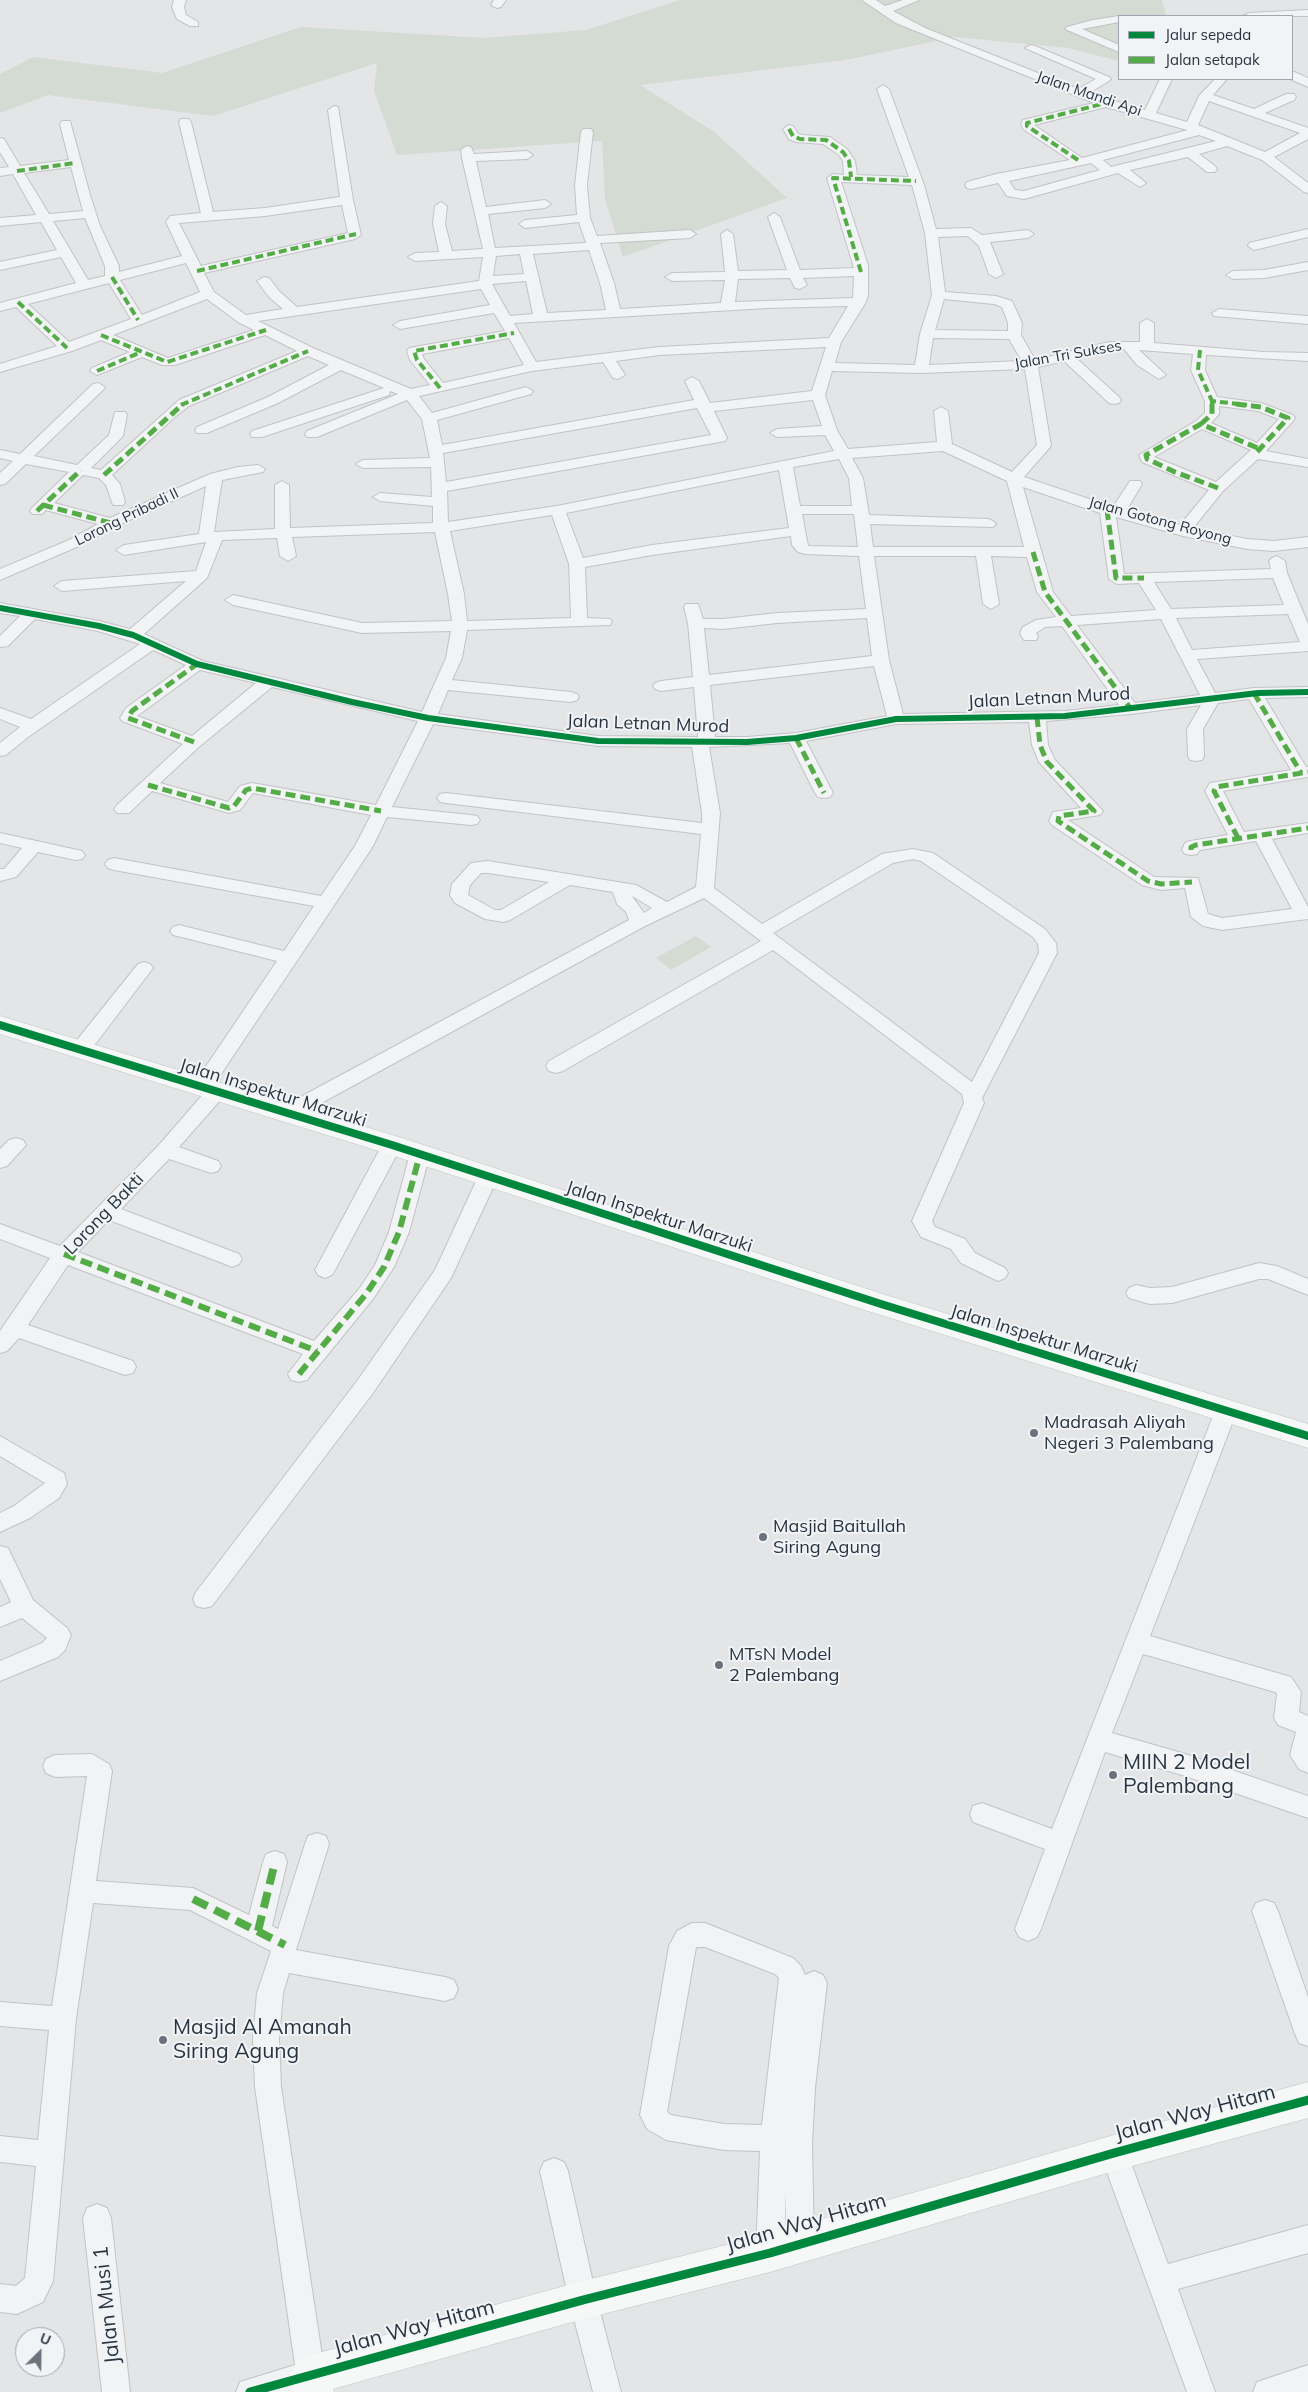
<!DOCTYPE html>
<html>
<head>
<meta charset="utf-8">
<style>
  body { margin:0 }
  #map { position:relative; width:1308px; height:2392px; overflow:hidden; background:#e3e5e7; font-family:Mulish,sans-serif }
  canvas { display:block }
  .legend { position:absolute; left:1118px; top:15px; width:175px; height:65px; box-sizing:border-box; background:#f1f4f7; border:1px solid #a1a7ae; margin:0; padding:6px 9px; list-style:none; font-size:15px; color:#2a3441 }
  .legend li { display:flex; align-items:center; gap:10px; height:25px }
  .legend b { width:25px; border:1px solid #a1a7ae }
  .north { position:absolute; left:15px; top:2327px; width:50px; height:50px; box-sizing:border-box; background:#f1f4f7; border:1px solid #a1a7ae; border-radius:50%; rotate:23deg; font-size:14px; font-weight:700; line-height:20px; text-align:center; color:#2a3441 }
  .north::after { content:''; display:block; margin:auto; width:18px; height:22px; background:#6b727b; clip-path:polygon(50% 0,100% 100%,50% 72%,0 100%) }
</style>
</head>
<body>
<div id="map">
<canvas width="1308" height="2392"></canvas>
<ul class="legend">
<li><b style="height:6px;background:#00873e"></b>Jalur sepeda</li>
<li><b style="height:6px;background:#53ac46"></b>Jalan setapak</li>
</ul>
<div class="north">U</div>
</div>
<script>
const ctx = document.querySelector('canvas').getContext('2d');
ctx.lineJoin = 'round';
function fill(path, color) { ctx.fillStyle = color; ctx.fill(path, 'evenodd'); }
const shape = rows => new Path2D(rows.map(r => 'M' + r).join(''));
function stroke(path, color, width, dash) { ctx.strokeStyle = color; ctx.lineWidth = width; ctx.lineCap = dash ? 'butt' : 'round'; ctx.setLineDash(dash || []); ctx.stroke(path); }
function label(font, color, halo, rows, align = 'center') {
  ctx.font = font + ' Mulish,sans-serif'; ctx.lineWidth = 4; ctx.setLineDash([]); ctx.textBaseline = 'middle'; ctx.strokeStyle = halo; ctx.fillStyle = color; for (const [text, x, y, turn = 0] of rows) {
    ctx.save(); ctx.translate(x, y); ctx.rotate((+turn || 0) * Math.PI / 180); ctx.textAlign = isNaN(turn) ? turn : align; if (halo) ctx.strokeText(text, 0, 0); ctx.fillText(text, 0, 0); ctx.restore();
  }
}
const green = shape([
  [680,0,1162,0,1166,16,1119,16,1119,61,1068,48,955,37,846,60,640,85,713,131,787,198,623,257,605,199,602,141,397,155,374,91,377,63,213,116,48,95,0,113,0,74,33,57,162,73,301,27,484,38,586,30],
  [696,936,711,947,671,970,656,958]
]);
const street = shape([
  [174,0,186,0,184,7,186,15,198,22,198,26,190,26,177,19,172,7,174,0],
  [494,0,506,0,501,7,497,8,491,5,494,0],
  [862,0,876,0,885,6,903,0,919,0,893,11,925,28,1078,89,1096,79,1025,48,1031,45,1035,46,1109,77,1111,79,1109,81,1089,93,1145,110,1160,79,1172,79,1156,113,1187,122,1199,96,1215,79,1227,79,1213,95,1254,109,1286,94,1294,94,1296,97,1294,100,1265,113,1308,128,1308,139,1274,157,1308,183,1308,193,1304,192,1262,160,1227,146,1199,154,1215,166,1217,169,1215,172,1207,172,1188,157,1130,170,1146,183,1140,187,1118,173,1024,199,1007,196,998,183,971,189,967,188,965,185,967,182,996,174,1070,160,1023,129,1021,123,1023,120,1094,103,896,23,862,0],
  [1209,101,1300,133,1265,152,1198,125,1209,101],
  [1106,107,1187,130,1188,130,1082,158,1034,125,1106,107],
  [1199,135,1216,141,1111,167,1103,160,1199,135],
  [1091,163,1100,170,1024,191,1015,190,1009,181,1091,163],
  [1308,10,1308,16,1243,16,1249,13,1308,10],
  [1119,16,1119,22,1082,29,1119,45,1119,52,1065,29,1067,27,1093,20,1119,16,1122,16,1119,16],
  [1292,71,1308,78,1308,87,1290,79,1292,71],
  [883,85,889,89,924,185,936,229,971,228,982,235,1028,230,1034,234,1028,238,990,242,1003,274,996,278,989,274,979,246,968,236,938,237,945,292,996,296,1012,301,1022,323,1021,335,1035,360,1109,342,1140,342,1140,323,1147,319,1154,323,1154,343,1264,352,1308,353,1308,361,1206,355,1205,370,1217,397,1261,403,1293,415,1295,418,1293,421,1266,451,1308,459,1308,467,1258,459,1223,491,1193,528,1247,539,1274,541,1308,537,1308,547,1274,551,1247,549,1183,536,1116,517,1124,574,1271,569,1269,561,1272,558,1277,556,1285,561,1287,573,1308,624,1308,651,1197,659,1215,693,1254,688,1308,687,1308,697,1265,698,1306,767,1308,767,1308,777,1223,791,1244,832,1308,823,1308,833,1272,839,1308,907,1308,919,1222,930,1203,926,1191,917,1185,888,1161,890,1142,885,1052,825,1049,821,1053,812,1081,808,1039,762,1032,745,1029,722,896,724,806,741,833,793,830,797,824,798,818,797,815,793,790,743,709,747,720,813,714,888,762,924,882,854,913,849,933,853,1045,929,1056,943,1057,953,982,1098,984,1103,932,1221,935,1227,965,1239,975,1253,1005,1268,1008,1273,1005,1278,998,1281,961,1263,951,1249,921,1237,912,1221,964,1103,962,1094,773,950,563,1071,556,1073,549,1071,546,1066,549,1061,761,941,704,898,645,926,294,1118,287,1120,280,1118,277,1113,280,1108,629,920,626,912,617,904,613,892,570,885,510,920,504,922,485,919,455,903,450,895,452,884,471,863,488,861,636,885,667,902,696,887,701,834,446,803,440,802,437,798,440,794,446,793,702,823,702,813,692,747,598,746,433,724,392,807,471,815,477,816,480,820,477,824,471,825,387,817,373,846,333,907,213,1086,224,1086,227,1091,224,1096,179,1147,218,1161,221,1166,218,1171,211,1173,169,1159,121,1209,239,1254,242,1259,239,1264,232,1267,225,1264,109,1220,78,1252,314,1341,359,1289,375,1265,389,1232,410,1154,413,1149,420,1147,427,1149,430,1154,409,1232,394,1267,373,1299,307,1380,299,1382,291,1380,288,1374,303,1354,68,1265,28,1325,133,1361,136,1367,133,1373,125,1375,19,1338,7,1351,0,1353,0,1331,50,1258,0,1239,0,1224,60,1246,159,1145,204,1093,195,1092,192,1087,277,961,173,935,170,931,173,927,179,925,284,951,314,906,114,870,108,868,105,864,108,860,114,858,321,896,355,846,371,815,253,793,240,810,229,813,152,791,129,813,117,813,114,809,117,805,183,744,122,721,120,718,126,708,186,665,153,650,28,737,6,755,0,756,0,743,20,727,0,719,0,708,31,719,140,644,98,631,35,619,8,646,0,647,0,636,20,616,0,613,0,603,99,621,130,629,186,581,62,591,54,586,62,581,196,571,206,542,124,555,116,550,124,545,199,534,206,486,116,526,79,546,0,580,0,569,69,540,98,524,46,510,42,514,32,514,30,511,32,508,69,472,26,464,5,484,0,485,0,473,13,461,0,458,0,450,20,454,93,384,98,383,105,387,103,390,34,456,77,465,109,435,115,412,125,412,127,415,123,436,91,468,101,470,179,400,297,351,265,335,175,365,162,365,142,357,97,375,90,371,92,368,130,352,101,340,72,351,0,372,0,364,57,346,16,307,0,311,0,303,76,283,61,257,0,270,0,262,57,250,41,222,0,226,0,218,36,215,13,174,0,176,0,168,9,167,0,152,0,138,4,139,20,166,69,160,60,124,62,121,70,121,90,195,100,226,119,266,119,272,182,256,166,222,170,216,201,213,179,122,181,119,189,119,191,122,213,212,265,208,340,197,328,110,334,106,338,107,353,200,361,235,355,239,204,273,214,292,246,315,283,309,269,297,257,281,264,277,269,278,279,291,297,307,479,281,483,257,415,261,408,257,415,253,439,252,433,224,435,206,441,202,447,206,445,224,452,251,483,249,462,158,461,150,467,146,471,147,474,154,527,151,533,155,527,159,476,161,486,207,545,200,551,204,545,208,488,214,495,248,586,243,579,222,525,228,519,224,525,220,577,215,575,185,581,132,583,129,591,129,593,132,587,185,590,218,597,236,690,230,696,234,690,238,600,243,614,283,620,309,721,303,725,280,672,281,665,277,672,273,725,272,721,234,727,230,733,234,738,271,787,270,768,217,774,213,780,217,800,270,854,268,827,178,833,174,844,175,843,161,839,155,823,144,796,142,789,139,783,129,789,125,793,126,798,134,802,135,830,137,847,149,855,161,857,175,909,177,877,89,883,85],
  [71,167,83,211,49,214,24,173,71,167],
  [841,182,912,185,925,233,932,295,920,334,915,365,835,363,841,342,866,302,868,295,868,265,841,182],
  [342,205,348,233,201,266,179,223,265,216,342,205],
  [85,218,105,266,105,276,88,280,53,221,85,218],
  [589,250,600,283,606,310,547,313,533,254,589,250],
  [520,254,524,274,493,276,496,256,520,254],
  [186,263,200,292,142,315,120,280,186,263],
  [854,276,853,298,735,302,738,279,790,278,795,288,800,289,807,285,803,278,854,276],
  [526,281,533,314,510,316,492,284,526,281],
  [109,283,131,319,69,342,28,304,109,283],
  [481,289,490,305,400,321,393,325,400,329,494,313,505,331,409,348,407,351,410,360,430,385,411,389,313,348,258,321,481,289],
  [207,299,238,322,254,330,168,358,113,335,207,299],
  [944,299,994,304,1002,307,1008,323,1008,331,935,330,944,299],
  [848,306,829,338,659,347,536,362,514,323,767,308,848,306],
  [509,338,524,365,443,383,424,359,422,354,509,338],
  [933,338,1009,339,1022,361,929,365,933,338],
  [826,347,812,391,710,403,699,381,692,377,685,381,694,400,442,445,437,420,531,394,533,391,526,387,432,413,419,396,532,371,603,362,613,378,618,379,625,375,616,361,659,355,826,347],
  [1124,349,1137,365,1159,379,1166,375,1139,350,1193,354,1191,370,1205,401,1205,413,1196,421,1139,455,1142,462,1209,490,1180,525,1126,511,1142,484,1140,481,1130,481,1113,507,1024,477,1051,446,1038,367,1064,361,1109,403,1114,404,1119,403,1121,400,1119,397,1076,358,1109,350,1124,349],
  [308,356,329,365,268,397,197,427,195,430,197,433,207,433,278,403,341,370,384,388,252,431,250,434,252,437,262,437,389,395,390,391,398,394,307,431,305,434,307,437,317,437,407,400,422,419,430,458,363,460,356,464,363,468,431,467,432,497,380,493,373,497,380,501,433,506,433,523,290,528,289,485,282,481,275,485,275,529,214,532,222,480,263,472,265,469,258,465,238,467,210,474,110,518,54,503,83,475,99,478,106,485,113,505,123,505,125,502,120,484,112,475,176,416,189,406,308,356],
  [1025,369,1037,445,1012,472,952,444,948,411,941,407,934,411,937,442,848,449,837,430,825,395,832,371,921,373,1025,369],
  [813,400,822,426,777,429,770,433,777,437,825,435,834,451,557,506,448,522,447,491,725,441,727,438,714,411,813,400],
  [1219,406,1258,411,1279,419,1257,443,1211,423,1219,414,1219,406],
  [697,408,711,435,446,482,443,453,697,408],
  [1202,429,1251,450,1216,482,1154,457,1202,429],
  [943,451,1007,481,1024,547,873,547,870,524,993,527,996,524,993,521,988,519,869,515,863,478,852,458,943,451],
  [839,459,849,478,852,506,800,506,793,467,839,459],
  [779,470,789,528,652,545,583,558,566,513,779,470],
  [1023,487,1100,513,1109,579,1117,584,1139,583,1156,610,1071,616,1053,592,1023,487],
  [802,514,854,514,858,547,808,546,802,514],
  [552,515,569,564,571,618,467,621,464,594,450,531,552,515],
  [435,532,448,594,452,621,362,623,233,595,225,600,233,605,362,633,451,631,446,658,422,712,203,661,144,634,207,578,222,540,277,538,280,556,288,561,296,556,292,537,435,532],
  [791,536,792,545,798,552,805,554,859,556,866,609,777,613,723,619,703,619,698,604,686,604,684,607,688,623,693,677,661,681,655,683,653,686,655,689,661,691,694,687,698,737,598,736,438,714,448,690,571,702,577,700,579,697,577,694,571,692,452,680,462,658,467,630,610,625,612,622,610,619,587,618,585,567,652,555,791,536],
  [874,556,976,556,983,604,991,609,999,604,991,556,1027,557,1037,592,1056,617,1036,620,1023,627,1020,633,1022,637,1024,640,1036,640,1038,637,1036,633,1045,627,1062,626,1119,705,1065,711,903,714,889,660,874,556],
  [1273,578,1284,605,1171,609,1154,582,1273,578],
  [1288,614,1300,642,1192,650,1176,618,1288,614],
  [867,618,872,656,709,675,704,628,723,629,777,623,867,618],
  [1161,619,1200,695,1135,703,1077,625,1161,619],
  [874,666,887,716,796,733,747,737,715,737,710,685,874,666],
  [200,670,256,683,192,736,137,716,200,670],
  [272,687,418,721,376,805,252,783,240,786,228,802,160,783,200,746,272,687],
  [1249,699,1291,770,1210,783,1205,791,1228,835,1190,841,1185,843,1182,850,1185,854,1191,855,1197,854,1200,850,1256,841,1292,909,1222,918,1208,914,1198,878,1154,877,1068,820,1100,815,1103,811,1055,760,1048,745,1046,721,1131,714,1201,705,1187,729,1188,756,1190,760,1196,761,1202,760,1204,756,1203,729,1218,703,1249,699],
  [913,859,921,861,1033,937,1038,944,1039,953,972,1082,773,933,893,863,913,859],
  [481,873,488,873,549,882,501,910,495,910,468,895,470,885,481,873],
  [632,896,652,908,644,913,632,896],
  [1308,229,1308,237,1254,250,1248,246,1249,243,1308,229],
  [1308,262,1308,270,1264,278,1233,279,1226,275,1233,271,1264,270,1308,262],
  [1219,309,1308,316,1308,324,1214,316,1212,313,1219,309],
  [0,833,82,851,85,855,82,859,76,860,38,852,16,877,0,881,0,869,4,869,22,848,0,843,0,833],
  [144,962,150,964,153,968,150,972,87,1055,80,1056,73,1055,71,1050,73,1045,138,964,144,962],
  [16,1138,23,1140,26,1145,7,1166,0,1168,0,1149,9,1140,16,1138],
  [392,1138,399,1140,402,1145,335,1270,332,1275,325,1278,318,1275,315,1270,382,1145,385,1140,392,1138],
  [488,1170,495,1172,498,1177,451,1278,373,1393,212,1606,204,1608,196,1606,193,1599,196,1592,357,1381,435,1270,478,1177,481,1172,488,1170],
  [1259,1263,1277,1266,1308,1279,1308,1295,1268,1279,1259,1279,1172,1303,1150,1304,1129,1298,1126,1293,1129,1288,1136,1285,1150,1288,1172,1287,1259,1263],
  [1226,1403,1234,1405,1237,1411,1150,1636,1291,1677,1301,1692,1299,1712,1308,1716,1308,1773,1299,1769,1290,1755,1296,1732,1278,1725,1274,1718,1277,1694,1275,1692,1143,1654,1112,1733,1182,1753,1308,1796,1308,1818,1182,1775,1105,1752,1041,1929,1037,1937,1028,1941,1019,1937,1015,1929,1045,1849,973,1822,970,1814,973,1806,982,1803,1052,1829,1215,1411,1218,1405,1226,1403],
  [0,1436,64,1473,67,1484,59,1498,30,1518,0,1532,0,1513,14,1506,45,1483,0,1456,0,1436],
  [0,1546,8,1548,33,1600,67,1628,71,1635,65,1650,58,1657,0,1681,0,1661,42,1643,47,1638,22,1618,0,1627,0,1607,11,1602,0,1579,0,1546],
  [92,1754,109,1764,112,1771,96,1881,193,1888,249,1915,263,1862,266,1854,275,1851,284,1854,287,1862,272,1926,278,1929,305,1844,308,1836,317,1833,326,1836,329,1844,296,1950,445,1977,454,1980,458,1989,454,1998,445,2001,289,1973,283,1993,279,2039,281,2087,325,2375,321,2385,311,2389,302,2392,236,2392,240,2382,295,2365,255,2087,253,2039,257,1993,271,1951,190,1910,93,1903,76,2019,53,2281,43,2302,17,2314,0,2312,0,2284,16,2286,25,2278,36,2166,0,2162,0,2136,38,2140,49,2030,0,2026,0,2002,52,2006,87,1776,55,1777,46,1773,43,1766,46,1759,55,1755,92,1754],
  [1265,1900,1274,1903,1278,1911,1308,1997,1308,2046,1299,2043,1295,2034,1252,1911,1256,1903,1265,1900],
  [692,1923,705,1923,793,1958,801,1966,805,1975,814,1971,823,1975,827,1983,815,2088,812,2143,814,2244,810,2254,800,2258,790,2254,786,2244,786,2192,784,2253,780,2263,770,2267,760,2263,756,2253,760,2151,724,2150,666,2140,647,2129,640,2115,669,1946,677,1931,692,1923],
  [696,1947,705,1947,775,1974,779,1978,762,2125,724,2124,671,2115,667,2112,696,1947],
  [1114,2140,1124,2144,1168,2264,1308,2225,1308,2253,1178,2289,1215,2392,1187,2392,1100,2153,1104,2144,1114,2140],
  [554,2158,564,2162,568,2171,597,2300,621,2392,593,2392,569,2300,540,2171,544,2162,554,2158],
  [97,2204,107,2208,111,2218,130,2392,102,2392,83,2218,87,2208,97,2204],
  [1308,2365,1308,2392,1253,2392,1257,2382,1308,2365]
]);
const secondary = shape([
  [0,1016,402,1138,889,1296,1308,1424,1308,1448,871,1312,382,1152,0,1034,0,1016],
  [1308,2082,1308,2118,1114,2171,770,2272,583,2319,333,2389,334,2392,294,2392,291,2375,297,2361,311,2355,583,2281,770,2234,1114,2135,1308,2082]
]);
const quietFar3 = shape([
  [789,129,793,136,800,139,826,140,843,152,849,161,851,177],
  [1078,160,1027,126,1027,123,1106,103],
  [17,171,75,163],
  [197,271,356,234],
  [861,272,833,178,916,181],
  [112,277,138,320],
  [18,302,67,348],
  [101,335,167,362,266,330],
  [1200,350,1198,370,1212,401],
  [97,371,141,352],
  [440,388,417,360,414,351,514,333],
  [181,405,308,351],
  [1212,405,1212,401,1247,405]
]);
const quietFar2 = shape([
  [1236,404,1261,407,1288,418,1257,452],
  [1201,424,1212,414,1212,404],
  [104,475,183,404],
  [1218,488,1175,472,1147,459,1146,455,1201,424,1260,449],
  [43,505,111,523],
  [1107,510,1116,578,1144,578],
  [37,511,81,470],
  [1033,552,1045,592,1131,709],
  [1254,693,1301,773],
  [1037,717,1040,745,1047,762,1094,811,1059,816,1058,821,1148,881,1161,884,1192,882],
  [796,738,824,793],
  [194,742,128,718,132,711,197,664],
  [148,785,229,808,234,806,246,790,252,788,381,811],
  [1238,838,1214,791,1216,787,1308,772],
  [1191,850,1191,847,1196,845,1308,828]
]);
const quietFar1 = shape([
  [64,1254,317,1351],
  [299,1374,366,1294,384,1267,399,1232,420,1154]
]);
const quiet = shape([
  [193,1899,285,1945],
  [258,1931,275,1862]
]);
const cyclewayFar2 = shape([
  [0,608,99,626,133,635,197,664,352,702,428,718,598,741,747,742,796,738,896,719,1065,716,1258,693,1308,692]
]);
const cyclewayFar1 = shape([
  [0,1025,392,1145,881,1304,1308,1436]
]);
const cycleway = shape([
  [250,2392,583,2300,770,2253,1114,2153,1308,2100]
]);
const markers = [
  [1034,1433,5,"#6b727b"],
  [763,1537,5,"#6b727b"],
  [719,1665,5,"#6b727b"],
  [1113,1775,5,"#6b727b"],
  [163,2040,5,"#6b727b"]
];
const farStreetnames = [
  ["Jalan Mandi Api",1089,94,19],
  ["Jalan Tri Sukses",1068,355,-10],
  ["Lorong Pribadi II",127,517,-26],
  ["Jalan Gotong Royong",1160,521,15]
];
const streetNames = [
  ["Jalan Letnan Murod",1049,698,-3],
  ["Jalan Letnan Murod",648,724,2],
  ["Jalan Inspektur Marzuki",273,1093,17],
  ["Lorong Bakti",104,1214,-46],
  ["Jalan Inspektur Marzuki",659,1217,18],
  ["Jalan Inspektur Marzuki",1044,1339,17]
];
const poiNames = [
  ["Madrasah Aliyah",1044,1423],
  ["Negeri 3 Palembang",1044,1444],
  ["Masjid Baitullah",773,1527],
  ["Siring Agung",773,1548],
  ["MTsN Model",729,1655],
  ["2 Palembang",729,1676]
];
const nearPoinames = [
  ["MIIN 2 Model",1123,1763],
  ["Palembang",1123,1787],
  ["Masjid Al Amanah",173,2028],
  ["Siring Agung",173,2052]
];
const nearStreetnames = [
  ["Jalan Way Hitam",1195,2113,-15],
  ["Jalan Way Hitam",806,2223,-16],
  ["Jalan Musi 1",107,2305,-96],
  ["Jalan Way Hitam",414,2328,-15]
];
fill(green, '#d4dbd3');
stroke(street, '#c1c3c5', 2);
stroke(secondary, '#c1c3c5', 1);
fill(street, '#f2f3f5');
fill(secondary, '#f6f7f7');
stroke(quietFar3, '#53ac46', 4, [8, 4]);
stroke(quietFar2, '#53ac46', 5, [10, 5]);
stroke(quietFar1, '#53ac46', 6, [12, 6]);
stroke(quiet, '#53ac46', 8, [16, 8]);
stroke(cyclewayFar2, '#00873e', 6);
stroke(cyclewayFar1, '#00873e', 8);
stroke(cycleway, '#00873e', 9);
for (const [x, y, r, color] of markers) { const dot = new Path2D(); dot.arc(x, y, r, 0, 2 * Math.PI); ctx.fillStyle = color; ctx.fill(dot); stroke(dot, '#f1f4f7', 2); }
label('15px', '#2a3441', '#f1f4f7', farStreetnames);
label('18px', '#2a3441', '#f1f4f7', streetNames);
label('18px', '#2a3441', '#f1f4f7', poiNames, 'left');
label('21px', '#2a3441', '#f1f4f7', nearPoinames, 'left');
label('21px', '#2a3441', '#f1f4f7', nearStreetnames);
</script>
</body>
</html>
